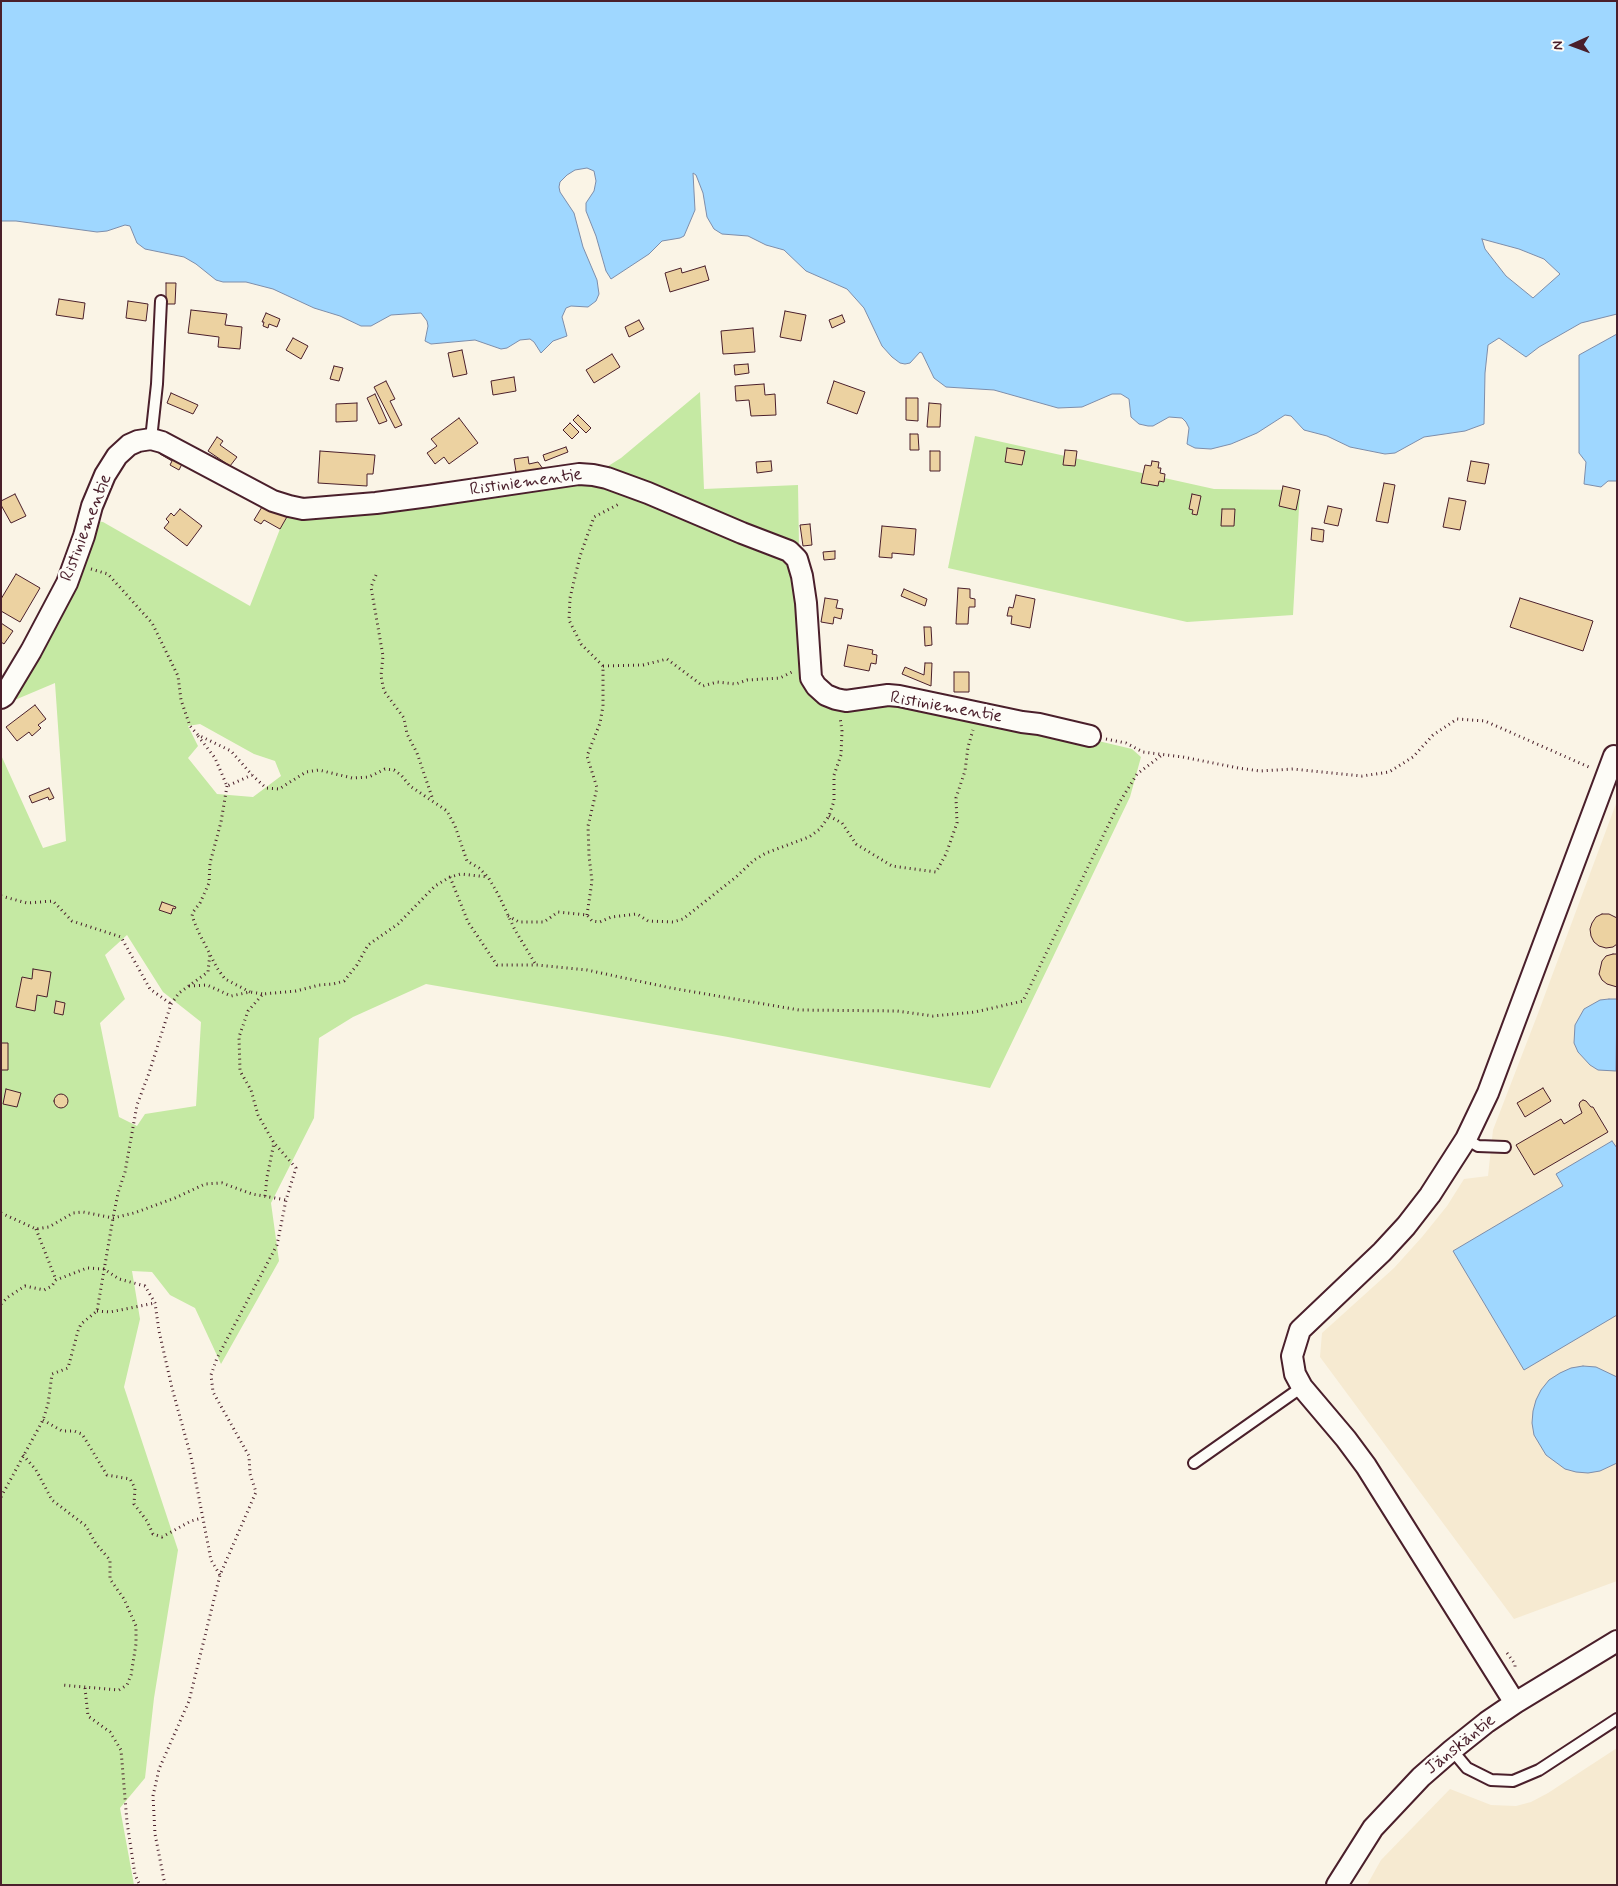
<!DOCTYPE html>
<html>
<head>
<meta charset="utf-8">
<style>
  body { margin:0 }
  #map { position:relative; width:1618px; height:1886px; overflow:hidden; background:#faf4e6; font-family:Mynerve,sans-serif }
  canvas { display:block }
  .frame { position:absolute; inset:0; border:2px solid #4a1f2b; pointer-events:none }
  .north { position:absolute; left:1548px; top:20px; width:50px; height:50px; -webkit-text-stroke:4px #fdfcf7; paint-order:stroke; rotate:268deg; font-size:14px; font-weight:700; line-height:20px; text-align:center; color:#4a1f2b }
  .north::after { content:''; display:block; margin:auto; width:18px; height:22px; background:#4a1f2b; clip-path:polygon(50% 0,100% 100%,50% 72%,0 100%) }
</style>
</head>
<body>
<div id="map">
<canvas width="1618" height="1886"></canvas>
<div class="frame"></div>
<div class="north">N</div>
</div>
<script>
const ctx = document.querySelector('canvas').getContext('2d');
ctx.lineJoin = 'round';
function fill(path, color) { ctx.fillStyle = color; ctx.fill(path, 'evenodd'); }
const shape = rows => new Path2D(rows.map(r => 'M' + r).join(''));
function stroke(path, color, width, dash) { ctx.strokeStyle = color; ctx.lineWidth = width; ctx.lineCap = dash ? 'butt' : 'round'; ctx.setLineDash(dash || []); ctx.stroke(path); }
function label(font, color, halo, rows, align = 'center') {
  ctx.font = font + ' Mynerve,sans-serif'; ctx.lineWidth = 5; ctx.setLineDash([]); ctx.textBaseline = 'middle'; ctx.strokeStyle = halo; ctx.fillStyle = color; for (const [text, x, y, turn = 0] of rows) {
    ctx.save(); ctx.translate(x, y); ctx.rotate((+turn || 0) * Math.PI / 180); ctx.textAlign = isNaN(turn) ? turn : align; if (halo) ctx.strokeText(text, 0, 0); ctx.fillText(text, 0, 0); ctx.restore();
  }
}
const built = shape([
  [1617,801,1617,1581,1514,1619,1320,1357,1322,1333,1394,1268,1422,1237,1447,1206,1464,1179,1488,1176,1493,1130,1537,1016],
  [1617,1748,1617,1885,1367,1885,1381,1860,1450,1789,1491,1805,1516,1806,1531,1802,1548,1793]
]);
const green = shape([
  [700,392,704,489,798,485,799,546,805,577,812,671,836,694,1090,739,1132,749,1141,757,1130,797,990,1088,728,1037,426,984,353,1017,319,1038,314,1118,271,1203,279,1261,221,1364,195,1308,170,1295,152,1272,132,1271,140,1319,124,1387,178,1550,154,1698,145,1778,120,1808,134,1885,1,1885,1,755,43,848,66,841,55,683,10,702,94,521,103,522,250,606,280,529,288,515,597,473,621,458],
  [200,724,254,754,275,761,281,776,253,797,217,794,188,758,198,746,188,726],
  [127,935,163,992,201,1022,196,1106,145,1114,137,1126,119,1117,100,1023,125,999,105,955],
  [975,436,1214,489,1300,490,1293,615,1187,622,948,568]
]);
const water = shape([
  [1,1,1617,1,1617,314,1581,323,1539,347,1526,357,1499,338,1488,345,1485,373,1484,424,1465,431,1424,437,1395,453,1385,454,1350,447,1327,436,1304,430,1291,416,1285,415,1257,433,1231,444,1211,449,1195,448,1187,444,1189,428,1186,422,1182,418,1169,417,1153,426,1148,426,1139,424,1131,417,1129,399,1121,394,1112,394,1082,407,1058,408,994,390,946,387,934,378,922,353,920,352,910,363,905,364,900,363,892,357,882,346,864,308,847,289,806,271,784,250,766,245,748,236,722,234,714,229,707,217,703,193,696,175,693,173,695,210,684,236,680,238,662,241,649,254,611,279,606,271,596,236,586,211,586,203,594,191,596,181,594,171,587,168,575,170,567,175,560,182,559,187,560,192,574,213,583,247,597,280,599,294,596,301,588,307,571,306,566,308,562,317,567,336,553,341,541,353,534,342,530,339,520,340,507,348,501,349,475,340,431,344,425,341,428,326,427,321,421,313,391,315,371,326,361,326,340,316,314,308,273,289,246,282,223,282,216,280,196,264,184,257,145,249,137,243,130,226,125,225,107,231,97,232,16,221,1,221,1,1],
  [1482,239,1519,249,1544,259,1560,274,1533,298,1506,276,1485,249,1482,239],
  [1617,334,1617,481,1608,481,1601,487,1584,484,1586,462,1579,453,1579,355,1617,334],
  [1609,999,1617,999,1616,1071,1598,1070,1590,1065,1578,1052,1574,1043,1575,1025,1584,1009,1600,1000,1609,999],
  [1612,1141,1617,1148,1617,1315,1524,1370,1453,1251,1563,1186,1556,1174,1612,1141],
  [1583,1366,1596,1367,1617,1377,1617,1463,1600,1471,1588,1473,1576,1472,1565,1469,1546,1455,1534,1435,1532,1423,1533,1411,1536,1400,1541,1390,1549,1380,1560,1373,1571,1368,1583,1366]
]);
const building = shape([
  [705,266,709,280,670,292,665,273,681,268,682,273,705,266],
  [166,283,176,283,175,304,166,304,166,283],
  [59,299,85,303,83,319,56,315,59,299],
  [128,301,148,304,146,321,126,318,128,301],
  [191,310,227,314,225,325,242,327,240,349,218,347,219,337,188,333,191,310],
  [785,311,806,315,801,341,780,337,785,311],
  [266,313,280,319,277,327,269,324,268,328,263,326,264,322,262,322,266,313],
  [842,315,845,322,832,328,829,320,842,315],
  [639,320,644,329,629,337,625,327,639,320],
  [753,328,755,352,723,354,721,331,753,328],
  [293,338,308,346,301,359,286,350,293,338],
  [462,350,467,374,453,377,448,353,462,350],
  [612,354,620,367,594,383,586,370,612,354],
  [748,364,749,373,735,375,734,365,748,364],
  [334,366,343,368,339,381,330,379,334,366],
  [514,377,516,391,493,395,491,381,514,377],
  [386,381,395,399,390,401,402,425,395,428,374,387,386,381],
  [834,381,865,392,857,414,827,403,834,381],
  [764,384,765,395,775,394,776,415,751,416,749,400,736,401,735,386,764,384],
  [171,393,198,405,193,414,167,403,171,393],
  [375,394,387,421,379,424,367,398,375,394],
  [906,398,918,398,918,421,906,420,906,398],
  [357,403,357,421,336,422,336,404,357,403],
  [929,403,941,404,940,427,927,427,929,403],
  [578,415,591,428,586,433,573,420,578,415],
  [459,418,478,443,449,464,444,457,435,464,427,453,437,446,431,439,459,418],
  [570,423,579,432,572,439,563,430,570,423],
  [910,434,918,434,919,450,910,450,910,434],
  [217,437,223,441,220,445,237,457,230,466,208,451,217,437],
  [164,447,185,458,179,470,170,465,172,461,160,454,164,447],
  [566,447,568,452,545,461,543,455,566,447],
  [1007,448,1025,451,1022,465,1005,462,1007,448],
  [1065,450,1077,451,1075,466,1063,465,1065,450],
  [320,451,375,455,373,474,367,474,367,486,318,483,320,451],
  [930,451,940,451,940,471,930,471,930,451],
  [528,457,529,464,538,462,546,473,517,478,514,459,528,457],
  [771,461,772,471,757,473,756,462,771,461],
  [1152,461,1159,462,1158,468,1161,468,1160,473,1165,474,1164,482,1159,481,1158,486,1141,483,1145,465,1151,466,1152,461],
  [1471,461,1489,464,1485,484,1467,481,1471,461],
  [1384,483,1395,485,1388,523,1376,521,1384,483],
  [1283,486,1300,490,1296,510,1279,506,1283,486],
  [15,494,26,516,11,523,1,505,1,501,15,494],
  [1192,494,1201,496,1197,515,1192,514,1193,510,1189,509,1192,494],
  [1449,498,1466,501,1460,530,1443,527,1449,498],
  [265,502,288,515,280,529,264,520,261,524,254,520,265,502],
  [1328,506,1342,509,1338,526,1324,523,1328,506],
  [180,509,202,526,187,546,164,528,169,522,166,519,171,513,174,516,180,509],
  [1222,509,1235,509,1234,526,1221,526,1222,509],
  [810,524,812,545,803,546,800,525,810,524],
  [882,526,916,529,914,555,892,553,892,558,879,557,882,526],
  [1312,528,1324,530,1323,542,1311,540,1312,528],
  [835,551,835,559,824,560,823,552,835,551],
  [16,574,40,588,20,622,1,611,1,599,16,574],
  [958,588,970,589,970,598,975,599,975,607,969,607,968,624,956,624,958,588],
  [904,589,927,599,925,606,901,596,904,589],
  [1016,595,1035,599,1030,628,1011,624,1012,616,1007,616,1009,607,1013,608,1016,595],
  [825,598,838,600,836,608,843,609,841,619,834,617,833,624,821,622,825,598],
  [1520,598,1593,621,1583,651,1510,627,1520,598],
  [1,623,13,631,4,644,1,642,1,623],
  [924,627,931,627,932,645,925,646,924,627],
  [848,645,873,650,872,654,877,655,876,664,871,663,869,671,844,666,848,645],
  [925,663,932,663,931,686,902,674,905,667,924,675,925,663],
  [954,672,969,672,969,692,954,692,954,672],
  [35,705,46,719,38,725,41,728,32,736,29,732,17,741,6,727,35,705],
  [49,788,54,798,49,800,48,797,32,803,29,796,49,788],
  [162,902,176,907,175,909,173,908,171,914,159,910,162,902],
  [1602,914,1609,914,1617,918,1617,944,1613,947,1606,948,1599,946,1594,942,1591,936,1590,929,1592,923,1596,917,1602,914],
  [1613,954,1617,954,1617,987,1607,984,1602,980,1599,974,1602,961,1606,956,1613,954],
  [33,969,51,972,47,997,37,995,35,1011,16,1007,22,977,32,979,33,969],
  [56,1001,65,1003,63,1015,54,1013,56,1001],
  [1,1043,8,1043,8,1070,1,1070,1,1043],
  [1543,1088,1551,1101,1525,1117,1517,1103,1543,1088],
  [6,1089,21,1093,17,1107,3,1104,6,1089],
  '54 1101a7 7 0 1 1 14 0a7 7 0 1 1-14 0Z',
  [1583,1100,1586,1101,1591,1107,1593,1107,1608,1132,1534,1175,1516,1145,1561,1119,1564,1124,1582,1113,1579,1105,1580,1102,1583,1100]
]);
const path = shape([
  [91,569,108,574,152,623,178,676,181,700,190,726,198,735,231,751,252,775,266,788,279,789,306,772,319,770,352,778,369,777,385,769,394,770,401,775,410,786,447,811,455,826,467,861,479,868,488,877,498,894,515,930,536,965],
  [376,575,371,587,383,656,381,676,384,691,404,718,407,734,417,753,433,800],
  [603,666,643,665,667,659,703,686,717,682,736,684,747,680,780,678,794,671],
  [198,736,215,758,227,786,252,775],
  [1106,739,1126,743,1143,752,1183,757,1238,768,1260,771,1293,769,1362,776,1389,772,1413,757,1433,735,1457,719,1485,721,1591,768],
  [227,786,221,822,210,863,209,883,200,903,193,912,192,916,198,931,217,968,225,979,250,992],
  [829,816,842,823,856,844,892,866,936,872,946,854,957,823,956,798,965,771,968,747,973,730],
  [450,877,468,922,497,965,537,965,587,970,671,988,799,1010,897,1011,933,1016,975,1012,1023,1001,1119,803,1137,774,1162,755],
  [1,896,27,903,53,901,72,921,121,937,150,989,171,1004],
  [587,915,592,881,589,856,588,826,597,788,587,756,600,723,603,706,603,666,581,644,569,620,570,598,580,556,594,517,621,503],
  [508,916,519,922,544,922,558,912,587,915,592,921,600,922,611,917,637,914,648,921,673,922,683,919,736,877,754,860,766,853,809,837,820,829,829,816,834,801,834,775,841,755,842,731,840,717],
  [189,986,207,985,231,996,250,992,263,994],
  [265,1196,267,1177,274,1143],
  [1,1213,36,1229,49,1227,73,1213,83,1212,113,1218,134,1213,175,1198,205,1184,222,1183,252,1194,286,1200],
  [36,1229,56,1280],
  [1,1304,8,1297,25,1286,44,1290,52,1286,56,1280,87,1268,104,1269,119,1279,145,1286,155,1303,159,1331,172,1388,191,1457,211,1560,220,1575],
  [97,1311,110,1312,155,1303],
  [43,1420,62,1431,74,1431,82,1434,107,1475,130,1479,135,1488,134,1504,147,1521,153,1534,162,1537,191,1521,202,1518],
  [23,1455,36,1470,52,1500,86,1526,96,1544,110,1560,110,1579,124,1599,136,1626,136,1644,131,1675,127,1685,119,1690,61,1685],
  [1,1497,43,1420,48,1404,52,1374,68,1368,78,1331,81,1324,97,1311,113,1218,118,1193,125,1172,137,1105,149,1073,171,1004,179,993,208,972,210,953],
  [1507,1653,1515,1664,1515,1669],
  [85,1688,88,1716,110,1732,121,1750,127,1822,135,1875,140,1885],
  [165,1885,155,1834,153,1796,159,1769,189,1701,220,1575,256,1492,250,1474,249,1456,213,1392,211,1375,217,1358,277,1245,286,1200,296,1168,274,1143,258,1115,251,1090,240,1071,239,1037,248,1011,263,994,296,991,319,985,333,984,344,981,357,965,368,945,398,924,435,886,450,877,461,874,488,877]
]);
const service = shape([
  [151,439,157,384,161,301],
  [1466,1139,1478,1146,1505,1147],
  [1194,1463,1302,1387],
  [1452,1750,1467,1768,1491,1780,1513,1781,1539,1770,1617,1719]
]);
const minor = shape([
  [1,698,4,696,31,651,67,583,84,536,92,506,105,475,117,456,129,445,138,441,151,439,162,442,273,501,289,506,303,509,376,503,429,496,579,474,593,475,607,478,648,493,742,533,789,551,797,559,802,576,806,603,811,678,816,686,826,695,836,699,846,701,888,695,899,696,1022,722,1039,724,1090,736],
  [1515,1703,1366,1466,1346,1439,1302,1387,1295,1374,1292,1356,1300,1330,1382,1252,1406,1226,1430,1195,1466,1139,1488,1093,1614,756],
  [1337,1885,1373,1828,1421,1777,1452,1750,1487,1722,1515,1703,1617,1641]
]);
const streetNames = [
  ["Ristiniementie",526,483,-8],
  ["Ristiniementie",87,528,-69],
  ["Ristiniementie",946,708,10],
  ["Jänskäntie",1461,1745,-39]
];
fill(built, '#f6ead1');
fill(green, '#c5e9a3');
fill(water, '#9fd7ff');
stroke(water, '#7d8daa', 1);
fill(building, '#ecd2a1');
stroke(building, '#4a1f2b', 1);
stroke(service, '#4a1f2b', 14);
stroke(minor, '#4a1f2b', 24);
stroke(path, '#4a1f2b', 3, [1, 4]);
stroke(service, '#fdfcf7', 10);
stroke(minor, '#fdfcf7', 20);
label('18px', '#4a1f2b', '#fdfcf7', streetNames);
</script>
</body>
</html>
